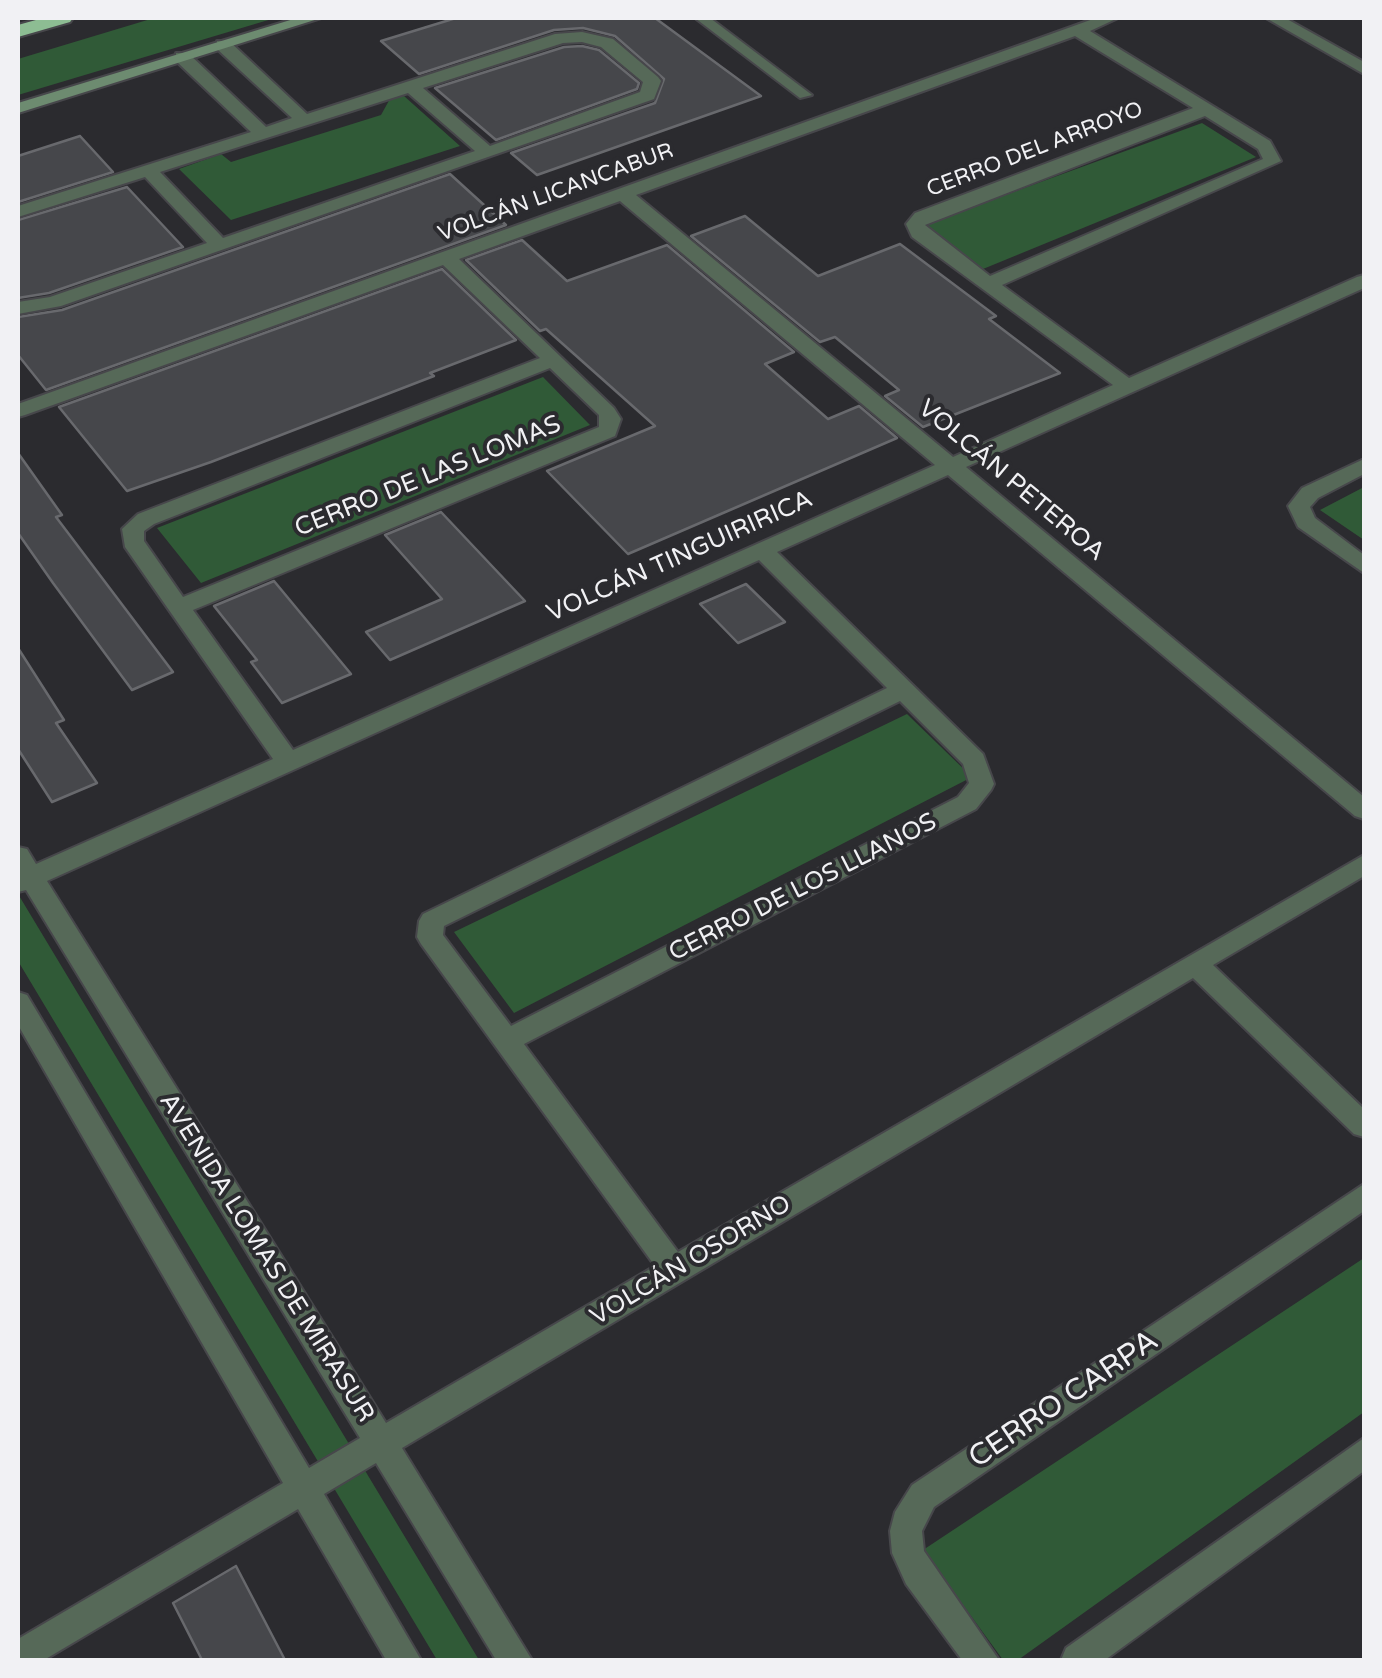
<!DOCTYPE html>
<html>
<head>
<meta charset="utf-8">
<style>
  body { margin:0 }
  #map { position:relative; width:1382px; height:1678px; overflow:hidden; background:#2b2b2f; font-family:"Varela Round",sans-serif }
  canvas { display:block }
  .frame { position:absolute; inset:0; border:20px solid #f1f1f4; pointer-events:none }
</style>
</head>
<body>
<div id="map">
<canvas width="1382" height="1678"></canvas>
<div class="frame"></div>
</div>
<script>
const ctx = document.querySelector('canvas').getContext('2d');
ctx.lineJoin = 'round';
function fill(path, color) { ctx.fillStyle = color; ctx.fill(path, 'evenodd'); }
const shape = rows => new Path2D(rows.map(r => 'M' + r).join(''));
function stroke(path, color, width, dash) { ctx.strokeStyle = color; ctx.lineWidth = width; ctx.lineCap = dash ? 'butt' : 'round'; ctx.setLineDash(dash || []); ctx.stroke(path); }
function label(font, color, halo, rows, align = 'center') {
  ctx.font = font + ' "Varela Round",sans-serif'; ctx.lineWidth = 8; ctx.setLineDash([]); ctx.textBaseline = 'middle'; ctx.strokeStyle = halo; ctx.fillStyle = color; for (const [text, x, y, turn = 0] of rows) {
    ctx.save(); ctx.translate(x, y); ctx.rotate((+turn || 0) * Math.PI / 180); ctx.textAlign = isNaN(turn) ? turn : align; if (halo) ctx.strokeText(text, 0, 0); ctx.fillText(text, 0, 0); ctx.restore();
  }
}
const green = shape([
  [154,18,275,18,18,95,18,59],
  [404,96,460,146,231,220,179,169,221,154,231,162,381,115,391,97],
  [1202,123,1256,157,983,269,923,225],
  [543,377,590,425,201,583,157,528],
  [1364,487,1364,540,1320,510],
  [907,714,972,777,514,1013,454,932],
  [18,894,479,1660,437,1660,18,961],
  [1364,1258,1364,1412,1018,1660,1003,1660,923,1550]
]);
const building = shape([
  [456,18,655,18,761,96,537,175,511,153,655,103,664,79,615,36,583,28,554,30,419,74,381,41,456,18],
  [582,46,599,50,639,83,637,89,496,140,435,88,564,47,582,46],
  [80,136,113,172,18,202,18,156,80,136],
  [450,174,506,225,46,390,18,355,18,317,62,310,450,174],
  [127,187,183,247,49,293,18,298,18,220,127,187],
  [745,216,818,276,900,244,996,316,989,319,1060,373,923,427,885,396,899,390,835,337,820,342,691,236,745,216],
  [522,240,567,281,667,245,794,352,765,364,828,419,859,406,897,438,628,554,547,471,655,426,546,329,540,331,466,260,522,240],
  [442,269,516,340,430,373,434,376,211,462,127,491,59,407,442,269],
  [18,453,62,515,56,517,173,672,132,690,53,583,18,533,18,453],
  [441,512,525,601,390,660,366,632,442,599,385,535,441,512],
  [274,581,351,674,282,703,251,662,257,660,214,606,274,581],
  [746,584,785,622,738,643,700,604,746,584],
  [18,648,64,720,56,723,97,783,52,802,18,749,18,648],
  [236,1566,285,1660,202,1660,173,1603,236,1566]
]);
const lane = shape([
  [695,18,710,18,812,95,800,98,695,18]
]);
const street = shape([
  [1096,18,1118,18,1090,31,1270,141,1281,161,1002,285,1129,378,1357,277,1364,275,1364,288,966,467,1364,797,1364,819,1355,816,948,475,777,552,983,754,994,784,991,790,976,809,524,1044,678,1252,1364,855,1364,876,1213,965,1364,1109,1364,1137,1354,1134,1193,978,402,1448,532,1660,496,1660,376,1463,324,1494,421,1660,386,1660,298,1509,44,1660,18,1660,18,1639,283,1483,18,1025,18,992,27,995,309,1468,360,1438,26,890,18,892,18,847,27,849,36,864,273,759,125,547,122,529,138,514,540,358,443,265,25,415,18,417,18,404,1096,18],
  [1075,36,1193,108,915,213,906,224,912,237,1113,385,953,457,636,195,1075,36],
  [1205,116,1258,149,1263,159,990,276,925,225,1205,116],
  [620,201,935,465,293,750,193,610,615,436,621,419,614,408,459,259,620,201],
  [550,368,599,415,599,427,183,597,144,541,144,531,154,524,550,368],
  [759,560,887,688,423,914,419,921,417,937,421,944,655,1266,386,1423,47,881,759,560],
  [900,701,963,764,969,783,958,797,511,1026,443,935,444,926,900,701],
  [1266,18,1285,18,1364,62,1364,74,1266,18],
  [582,32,613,39,658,77,661,81,654,99,61,306,18,314,18,302,50,297,207,243,145,177,18,217,18,206,251,132,176,61,176,53,188,53,266,127,292,118,217,49,217,41,229,41,307,114,555,34,582,32],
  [582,42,601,47,643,82,640,92,490,146,423,88,563,43,582,42],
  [408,93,475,151,223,238,160,172,408,93],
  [1364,459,1364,474,1318,498,1310,507,1315,518,1364,555,1364,573,1298,527,1288,506,1302,488,1364,459],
  [1364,1184,1364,1211,934,1507,922,1531,924,1551,999,1660,962,1660,906,1584,892,1553,890,1531,895,1512,912,1485,1364,1184],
  [1364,1438,1364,1471,1105,1660,1061,1660,1066,1648,1364,1438]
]);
const secondary = shape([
  [297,18,321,18,18,113,18,103,297,18]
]);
const highway = shape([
  [43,18,73,18,70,22,18,37,18,25,43,18]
]);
const farStreetnames = [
  ["CERRO DEL ARROYO",1035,150,-21],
  ["VOLCÁN LICANCABUR",556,193,-20]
];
const streetNames = [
  ["CERRO DE LAS LOMAS",428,477,-22],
  ["VOLCÁN PETEROA",1011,481,40],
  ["VOLCÁN TINGUIRIRICA",680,557,-24],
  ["CERRO DE LOS LLANOS",803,888,-27],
  ["AVENIDA LOMAS DE MIRASUR",266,1258,58],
  ["VOLCÁN OSORNO",691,1261,-31]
];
const nearStreetnames = [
  ["CERRO CARPA",1064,1400,-34]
];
fill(green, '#305a37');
fill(building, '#46474b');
stroke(building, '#68696d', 2.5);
stroke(lane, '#47474b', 4);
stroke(street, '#47474b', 4);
stroke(secondary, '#47474b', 4);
stroke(highway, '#47474b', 4);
fill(lane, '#566958');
fill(street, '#566958');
fill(secondary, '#6d8b70');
fill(highway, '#8dbd93');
label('22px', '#f1f1f4', '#2b2b2f', farStreetnames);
label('25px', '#f1f1f4', '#2b2b2f', streetNames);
label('30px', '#f1f1f4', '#2b2b2f', nearStreetnames);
</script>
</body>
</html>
